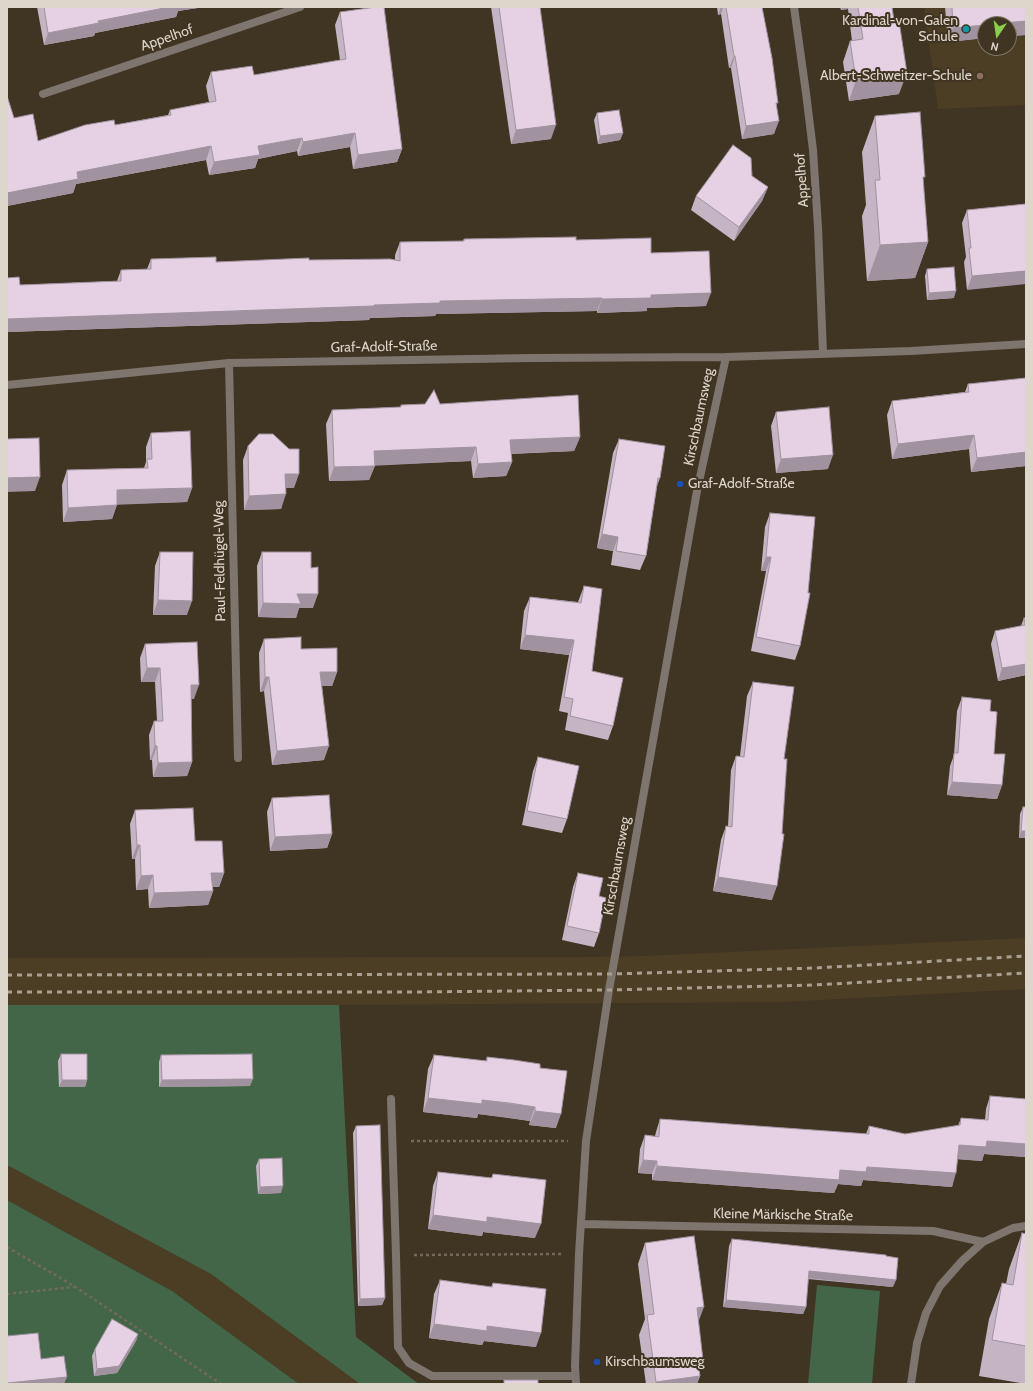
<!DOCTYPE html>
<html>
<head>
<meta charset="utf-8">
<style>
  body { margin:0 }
  #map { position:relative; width:1033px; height:1391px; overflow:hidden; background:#403423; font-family:Cabin,sans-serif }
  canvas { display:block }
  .frame { position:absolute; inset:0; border:8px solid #ddd6cb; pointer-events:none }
  .north { position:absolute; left:977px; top:16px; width:40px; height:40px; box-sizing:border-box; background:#403423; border:1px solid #7f7566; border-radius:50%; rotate:193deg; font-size:11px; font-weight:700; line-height:16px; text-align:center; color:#ddd6cb }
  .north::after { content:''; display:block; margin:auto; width:14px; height:18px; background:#89cf49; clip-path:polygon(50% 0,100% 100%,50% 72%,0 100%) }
</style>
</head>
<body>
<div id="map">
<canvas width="1033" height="1391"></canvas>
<div class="frame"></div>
<div class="north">N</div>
</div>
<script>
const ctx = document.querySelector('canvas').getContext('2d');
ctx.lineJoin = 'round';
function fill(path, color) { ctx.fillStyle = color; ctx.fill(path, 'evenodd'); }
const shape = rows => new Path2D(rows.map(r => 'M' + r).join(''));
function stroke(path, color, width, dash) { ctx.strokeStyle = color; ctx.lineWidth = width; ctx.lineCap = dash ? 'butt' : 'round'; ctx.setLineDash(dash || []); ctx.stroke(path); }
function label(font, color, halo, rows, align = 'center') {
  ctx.font = font + ' Cabin,sans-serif'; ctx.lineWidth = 4; ctx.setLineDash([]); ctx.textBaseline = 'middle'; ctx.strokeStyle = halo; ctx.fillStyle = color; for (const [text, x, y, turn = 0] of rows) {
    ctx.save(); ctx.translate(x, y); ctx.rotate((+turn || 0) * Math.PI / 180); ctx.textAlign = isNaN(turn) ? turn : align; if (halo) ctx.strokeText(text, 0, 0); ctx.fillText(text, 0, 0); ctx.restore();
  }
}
const built = shape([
  [924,7,1026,7,1026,105,938,109],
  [985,24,1009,24,1009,48,985,48],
  [1026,938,1026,989,783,1002,339,1005,7,1005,7,958,586,957,644,956],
  [7,1165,211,1274,360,1384,299,1384,172,1291,7,1200]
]);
const green = shape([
  [7,1005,339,1005,356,1337,419,1384,360,1384,211,1274,7,1165],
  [7,1200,172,1291,299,1384,7,1384],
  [817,1285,880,1291,872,1384,808,1384]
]);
const path = shape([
  [411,1141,568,1141],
  [7,1247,74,1286,221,1384],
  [414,1255,561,1254],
  [7,1294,74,1287]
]);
const service = shape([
  [391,1099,396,1255,398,1347,409,1363,432,1376,575,1376]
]);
const minor = shape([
  [794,7,806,93,813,150,818,227,823,353],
  [43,94,300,7],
  [229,363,238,758],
  [7,385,229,363,531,358,726,357,911,351,1026,344],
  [581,1224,933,1231,983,1242],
  [576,1384,575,1366,579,1254,586,1141,609,990,697,491,726,357],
  [911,1384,917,1343,926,1313,940,1286,962,1261,983,1242,1013,1228,1026,1226]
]);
const rail = shape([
  [7,975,611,974,815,968,1026,956],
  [7,992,410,992,609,990,814,985,1026,973]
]);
const wall = shape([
  [37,7,204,7,178,11,176,17,95,33,94,36,44,45],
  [491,7,540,7,551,139,511,144],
  [717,7,762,7,777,107,774,134,742,139,731,68,729,68,721,14,718,15],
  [840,7,892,7,899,94,849,101,843,62,850,41,852,41,848,9,841,10],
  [945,7,1026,7,1026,35,1009,36,985,24,985,38,948,42],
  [340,12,402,149,397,162,353,169,350,147,298,156,297,151,258,159,255,168,209,175,206,160,76,184,73,193,7,206,7,96,14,118,38,141,115,125,168,115,170,110,209,102,206,86,211,72,254,75,340,60,335,25],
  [597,113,623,133,620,140,598,144,594,120],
  [875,116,923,182,928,242,915,278,867,281,862,216,866,205,862,152],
  [752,176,768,187,762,201,734,241,691,210,696,196],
  [1026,204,967,290,964,262,966,257,962,223,967,210],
  [464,239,576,240,651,253,706,306,647,308,647,311,597,313,597,311,436,314,435,316,370,318,369,320,7,332,7,278,20,285,117,281,121,270,147,269,151,259,216,262,395,260,395,255,400,242,463,241],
  [927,269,954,298,927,300,925,276],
  [1026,378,1026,466,971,472,969,449,892,459,887,415,892,401,965,392,968,384],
  [440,404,580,437,574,451,511,454,512,462,506,476,473,478,471,461,375,465,369,480,329,481,326,424,332,410,400,407,401,405],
  [776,412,828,469,776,473,771,426],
  [151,433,192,488,187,502,117,504,112,519,63,522,62,485,67,470,144,468,146,462,146,447],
  [619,439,660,478,657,486,646,556,640,570,611,565,613,551,597,548,613,453],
  [248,446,294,488,286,488,281,509,244,510,243,460],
  [770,513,808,593,800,646,795,660,751,651,766,571,761,571,765,527],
  [160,552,187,615,153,615,155,566],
  [262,552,311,568,313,608,299,608,296,618,258,617,257,566],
  [584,586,592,671,613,726,608,740,565,730,568,713,559,711,569,655,520,649,524,611,530,597,578,602],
  [1024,618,1026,618,1026,675,998,681,991,644,995,631,1021,626],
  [264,639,301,649,337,672,332,686,322,686,324,760,272,765,264,691,260,692,259,653],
  [145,644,194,699,191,699,192,762,187,776,153,777,152,760,150,760,149,735,154,721,157,721,155,682,141,682,140,658],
  [753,682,784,759,772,900,713,891,721,840,726,826,728,826,731,770,736,756,740,756,747,696],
  [962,697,990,711,994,754,1002,785,997,799,947,795,950,766,954,755,957,711],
  [538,757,567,819,562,833,522,825,533,771],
  [272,798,332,834,327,848,270,851,267,812],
  [1023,807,1026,838,1019,838,1020,814],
  [135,810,195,841,224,873,219,887,213,887,213,891,208,905,149,908,148,889,136,890,135,859,132,859,130,824],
  [578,873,599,896,599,933,594,947,562,940,573,887],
  [61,1054,87,1080,85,1087,59,1087,58,1061],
  [161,1055,250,1086,159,1087,159,1062],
  [434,1055,486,1061,487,1057,540,1068,556,1128,529,1125,530,1121,504,1117,478,1114,477,1118,423,1112,428,1069],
  [990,1096,1026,1099,1026,1157,984,1154,982,1161,958,1159,952,1187,863,1180,861,1186,838,1184,834,1193,652,1180,652,1174,638,1173,640,1149,645,1135,655,1136,656,1132,660,1119,866,1134,869,1126,905,1134,958,1126,961,1118,985,1120,986,1109],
  [356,1126,385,1298,382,1305,358,1306,353,1133],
  [259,1159,281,1193,258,1194,256,1166],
  [438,1172,491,1178,493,1174,535,1238,483,1232,482,1236,428,1229,433,1186],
  [1022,1233,1026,1234,1026,1384,979,1376,989,1319,1002,1283,1006,1284,1009,1269],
  [732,1239,893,1287,808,1279,806,1307,803,1314,723,1307,729,1246],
  [645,1243,698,1321,703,1360,699,1371,700,1376,697,1384,646,1384,639,1335,645,1319,638,1264],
  [440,1280,491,1287,493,1283,536,1347,484,1341,482,1345,429,1338,434,1294],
  [138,1334,136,1341,117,1373,94,1376,92,1356,95,1349]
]);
const shadedWall = shape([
  [169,7,204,7,178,11,176,17,95,33,94,36,44,45,48,33,98,21],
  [721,7,723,7,721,14,718,15],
  [842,7,848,7,848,9,841,10],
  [1026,21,1026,35,1009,36,1009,24,993,24],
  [985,25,985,38,948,42,953,28],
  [734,56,735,56,731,68,729,68],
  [907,73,899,94,849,101,856,80],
  [779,121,774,134,742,139,746,126],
  [556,125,551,139,511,144,516,130],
  [355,133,350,147,298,156,303,142],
  [623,133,620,140,598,144,600,136],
  [302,138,297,151,258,159,255,168,209,175,214,162,258,146],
  [211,146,206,160,76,184,73,193,7,206,7,193,77,172],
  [402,149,397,162,353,169,358,155],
  [768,187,762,201,734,241,739,227],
  [928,242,915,278,867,281,880,245],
  [1026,271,1026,284,967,290,972,276],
  [956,291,954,298,927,300,929,293],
  [711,293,706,306,647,308,647,311,597,313,602,299,651,295],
  [602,298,597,311,436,314,435,316,370,318,369,320,7,332,7,319,374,305,440,301],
  [974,435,969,449,892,459,898,444],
  [580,437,574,451,505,454,510,440],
  [476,447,471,461,369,466,374,451],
  [1026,452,1026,466,971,472,977,458],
  [833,455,828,469,776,473,781,459],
  [512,462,506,476,473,478,478,464],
  [375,466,369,480,329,481,334,467],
  [285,474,299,474,294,488,280,488],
  [40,477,35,491,7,492,7,478],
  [192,488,187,502,111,505,117,490],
  [286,494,281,509,244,510,249,496],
  [117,505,112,519,63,522,68,508],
  [602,534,618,537,613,551,597,548],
  [766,557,771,557,766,571,761,571],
  [297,594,318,594,313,608,299,608,296,618,258,617,263,603],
  [158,600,192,601,187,615,153,615],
  [525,635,574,640,569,655,520,649],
  [1026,664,1026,675,998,681,1002,668],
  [147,668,160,668,155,682,141,682],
  [320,672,337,672,332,686,315,686],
  [265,677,269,677,264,691,260,692],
  [191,685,199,685,194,699,186,699],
  [155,745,157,746,152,760,150,760],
  [329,746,324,760,272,765,277,751],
  [192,762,187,776,153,777,158,763],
  [952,782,1002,785,997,799,947,795],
  [1021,831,1026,831,1026,838,1019,838],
  [332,834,327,848,270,851,275,837],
  [137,845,140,845,135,859,132,859],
  [211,873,224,873,219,887,206,887],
  [153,875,148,889,136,890,141,876],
  [718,877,777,886,772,900,713,891],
  [213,891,208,905,149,908,154,893],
  [253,1079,250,1086,159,1087,162,1080],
  [62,1080,87,1080,85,1087,59,1087],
  [428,1098,482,1100,535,1107,530,1121,478,1114,477,1118,423,1112],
  [535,1111,561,1114,556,1128,529,1125],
  [987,1141,1026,1144,1026,1157,984,1154,982,1161,954,1159,959,1145],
  [643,1160,657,1161,652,1174,638,1173],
  [657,1166,840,1170,867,1167,956,1173,952,1187,863,1180,861,1186,838,1184,834,1193,652,1180],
  [283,1186,281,1193,258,1194,260,1187],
  [433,1215,487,1217,541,1224,535,1238,483,1232,482,1236,428,1229],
  [809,1271,896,1280,893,1287,806,1278],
  [385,1298,382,1305,358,1306,360,1299],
  [726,1300,806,1307,803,1314,723,1307],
  [704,1307,696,1328,697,1308],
  [434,1324,487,1326,541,1333,536,1347,484,1341,482,1345,429,1338],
  [138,1334,136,1341,117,1373,94,1376,97,1369],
  [703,1360,698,1377,700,1376,697,1384,655,1384,656,1382,698,1361],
  [67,1377,64,1384,7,1384,7,1383]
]);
const building = shape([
  [44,7,169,7,98,21,99,23,48,33,44,7],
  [376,7,384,7,402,149,358,155,355,133,303,142,302,138,258,146,260,155,214,162,211,146,77,172,78,179,7,193,7,96,14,118,33,114,38,141,85,125,114,120,115,125,171,115,170,110,216,101,211,72,252,66,254,75,346,59,340,12,376,7],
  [499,7,540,7,556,125,516,130,499,7],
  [726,7,762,7,772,58,778,103,776,103,779,121,746,126,735,56,734,56,726,7],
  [858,7,892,7,894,21,899,21,907,73,856,80,850,41,863,39,858,7],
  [952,7,1026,7,1026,21,993,24,985,24,985,25,953,28,952,7],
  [619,110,623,133,600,136,597,113,619,110],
  [920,112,925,177,923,177,928,242,880,245,875,180,880,180,875,116,920,112],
  [733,145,751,158,752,176,768,187,739,227,696,196,733,145],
  [1026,204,1026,271,972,276,969,248,971,248,967,210,1026,204],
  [576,237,576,240,651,238,651,253,709,251,711,293,651,295,651,298,602,299,602,298,440,301,440,303,374,305,374,306,7,319,7,278,19,277,20,285,121,281,121,270,151,269,151,259,216,257,216,262,309,258,309,260,390,259,400,261,400,242,464,241,464,239,576,237],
  [954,267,956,291,929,293,927,269,954,267],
  [1026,378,1026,452,977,458,974,435,898,444,892,401,969,392,968,384,1026,378],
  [434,390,440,404,578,395,580,437,510,440,512,462,478,464,476,447,374,451,375,466,334,467,332,410,401,407,401,405,425,404,434,390],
  [829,407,833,455,781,459,776,412,829,407],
  [190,431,192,488,117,490,117,505,68,508,67,470,148,468,147,459,152,459,151,433,190,431],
  [259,434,273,434,289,449,299,449,299,474,285,474,286,494,249,496,248,446,259,434],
  [39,438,40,477,7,478,7,439,39,438],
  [619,439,665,446,660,478,658,478,646,556,616,551,618,537,602,534,619,439],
  [770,513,815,517,808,593,810,593,800,646,756,637,771,557,766,557,770,513],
  [160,552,193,552,192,601,158,600,160,552],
  [262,552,311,552,311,568,318,567,318,594,297,594,301,604,263,603,262,552],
  [584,586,602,589,592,671,623,678,613,726,570,716,573,699,564,697,574,640,525,635,530,597,581,603,584,586],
  [1024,618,1026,618,1026,664,1002,668,995,631,1025,625,1024,618],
  [301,637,301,649,337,648,337,672,320,672,329,746,277,751,269,677,265,677,264,639,301,637],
  [197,642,199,685,191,685,192,762,158,763,157,746,155,745,154,721,163,721,160,668,147,668,145,644,197,642],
  [753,682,794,687,784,759,787,759,782,834,784,834,777,886,718,877,726,826,732,827,736,756,744,757,753,682],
  [962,697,991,700,990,711,997,712,994,754,1005,754,1002,785,952,782,954,753,958,753,962,697],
  [538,757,579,766,567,819,527,811,538,757],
  [329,795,332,834,275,837,272,798,329,795],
  [1023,807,1026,807,1026,831,1021,831,1023,807],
  [193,808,195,841,222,841,224,873,211,873,213,891,154,893,153,875,141,876,140,845,137,845,135,810,193,808],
  [578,873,603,878,599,896,606,898,599,933,567,926,578,873],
  [61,1054,87,1054,87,1080,62,1080,61,1054],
  [252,1054,253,1079,162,1080,161,1055,252,1054],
  [434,1055,487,1061,487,1057,514,1060,540,1064,540,1068,567,1071,561,1114,535,1111,535,1107,509,1103,482,1100,482,1104,428,1098,434,1055],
  [990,1096,1026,1099,1026,1144,987,1141,986,1147,959,1145,956,1173,867,1167,866,1172,840,1170,839,1180,657,1166,657,1161,643,1160,645,1135,659,1137,660,1119,869,1134,869,1126,905,1134,960,1125,961,1118,988,1120,990,1096],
  [380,1125,385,1298,360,1299,356,1126,380,1125],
  [282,1158,283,1186,260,1187,259,1159,282,1158],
  [438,1172,492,1178,493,1174,546,1180,541,1224,487,1217,487,1222,433,1215,438,1172],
  [1022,1233,1026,1234,1026,1346,992,1340,1002,1283,1013,1285,1022,1233],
  [694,1236,704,1307,697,1308,703,1360,698,1361,700,1376,656,1382,647,1315,654,1314,645,1243,694,1236],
  [732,1239,886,1255,886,1256,898,1258,896,1280,809,1271,806,1307,726,1300,732,1239],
  [440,1280,492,1287,493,1283,546,1289,541,1333,487,1326,487,1331,434,1324,440,1280],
  [112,1319,138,1334,119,1366,97,1369,95,1349,112,1319],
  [38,1333,41,1359,64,1356,67,1377,7,1383,7,1336,38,1333],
  [504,1380,538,1380,538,1384,504,1384,504,1380]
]);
const markers = [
  [966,29,4,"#0f9aa8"],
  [980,76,4,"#8d6e63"],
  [680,484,4,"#1a4fb4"],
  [597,1362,4,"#1a4fb4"]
];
const poiNames = [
  ["Kardinal-von-Galen",958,21],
  ["Schule",958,37],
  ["Albert-Schweitzer-Schule",972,76],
  ["Graf-Adolf-Straße",688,484,"left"],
  ["Kirschbaumsweg",605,1362,"left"]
];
const streetNames = [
  ["Appelhof",167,38,-19],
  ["Appelhof",802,180,-94],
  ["Graf-Adolf-Straße",384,347,-1],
  ["Kirschbaumsweg",699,417,-78],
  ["Paul-Feldhügel-Weg",220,561,-91],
  ["Kirschbaumsweg",617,866,-80],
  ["Kleine Märkische Straße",783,1215,1]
];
fill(built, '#4c3d25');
fill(green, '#436648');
stroke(path, '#746a5b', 2.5, [3, 3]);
stroke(service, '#7e756f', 8);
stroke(minor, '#7e756f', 8);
stroke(rail, '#a9a093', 3, [5, 5]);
fill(wall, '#c5b4c3');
fill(shadedWall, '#a0929f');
fill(building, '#e5d1e3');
stroke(building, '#a0929f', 1);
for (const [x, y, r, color] of markers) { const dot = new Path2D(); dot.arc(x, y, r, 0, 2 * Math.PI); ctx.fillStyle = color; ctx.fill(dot); stroke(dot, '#403423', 1.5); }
label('14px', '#ddd6cb', '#403423', poiNames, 'right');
label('14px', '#ddd6cb', '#403423', streetNames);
</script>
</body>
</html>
